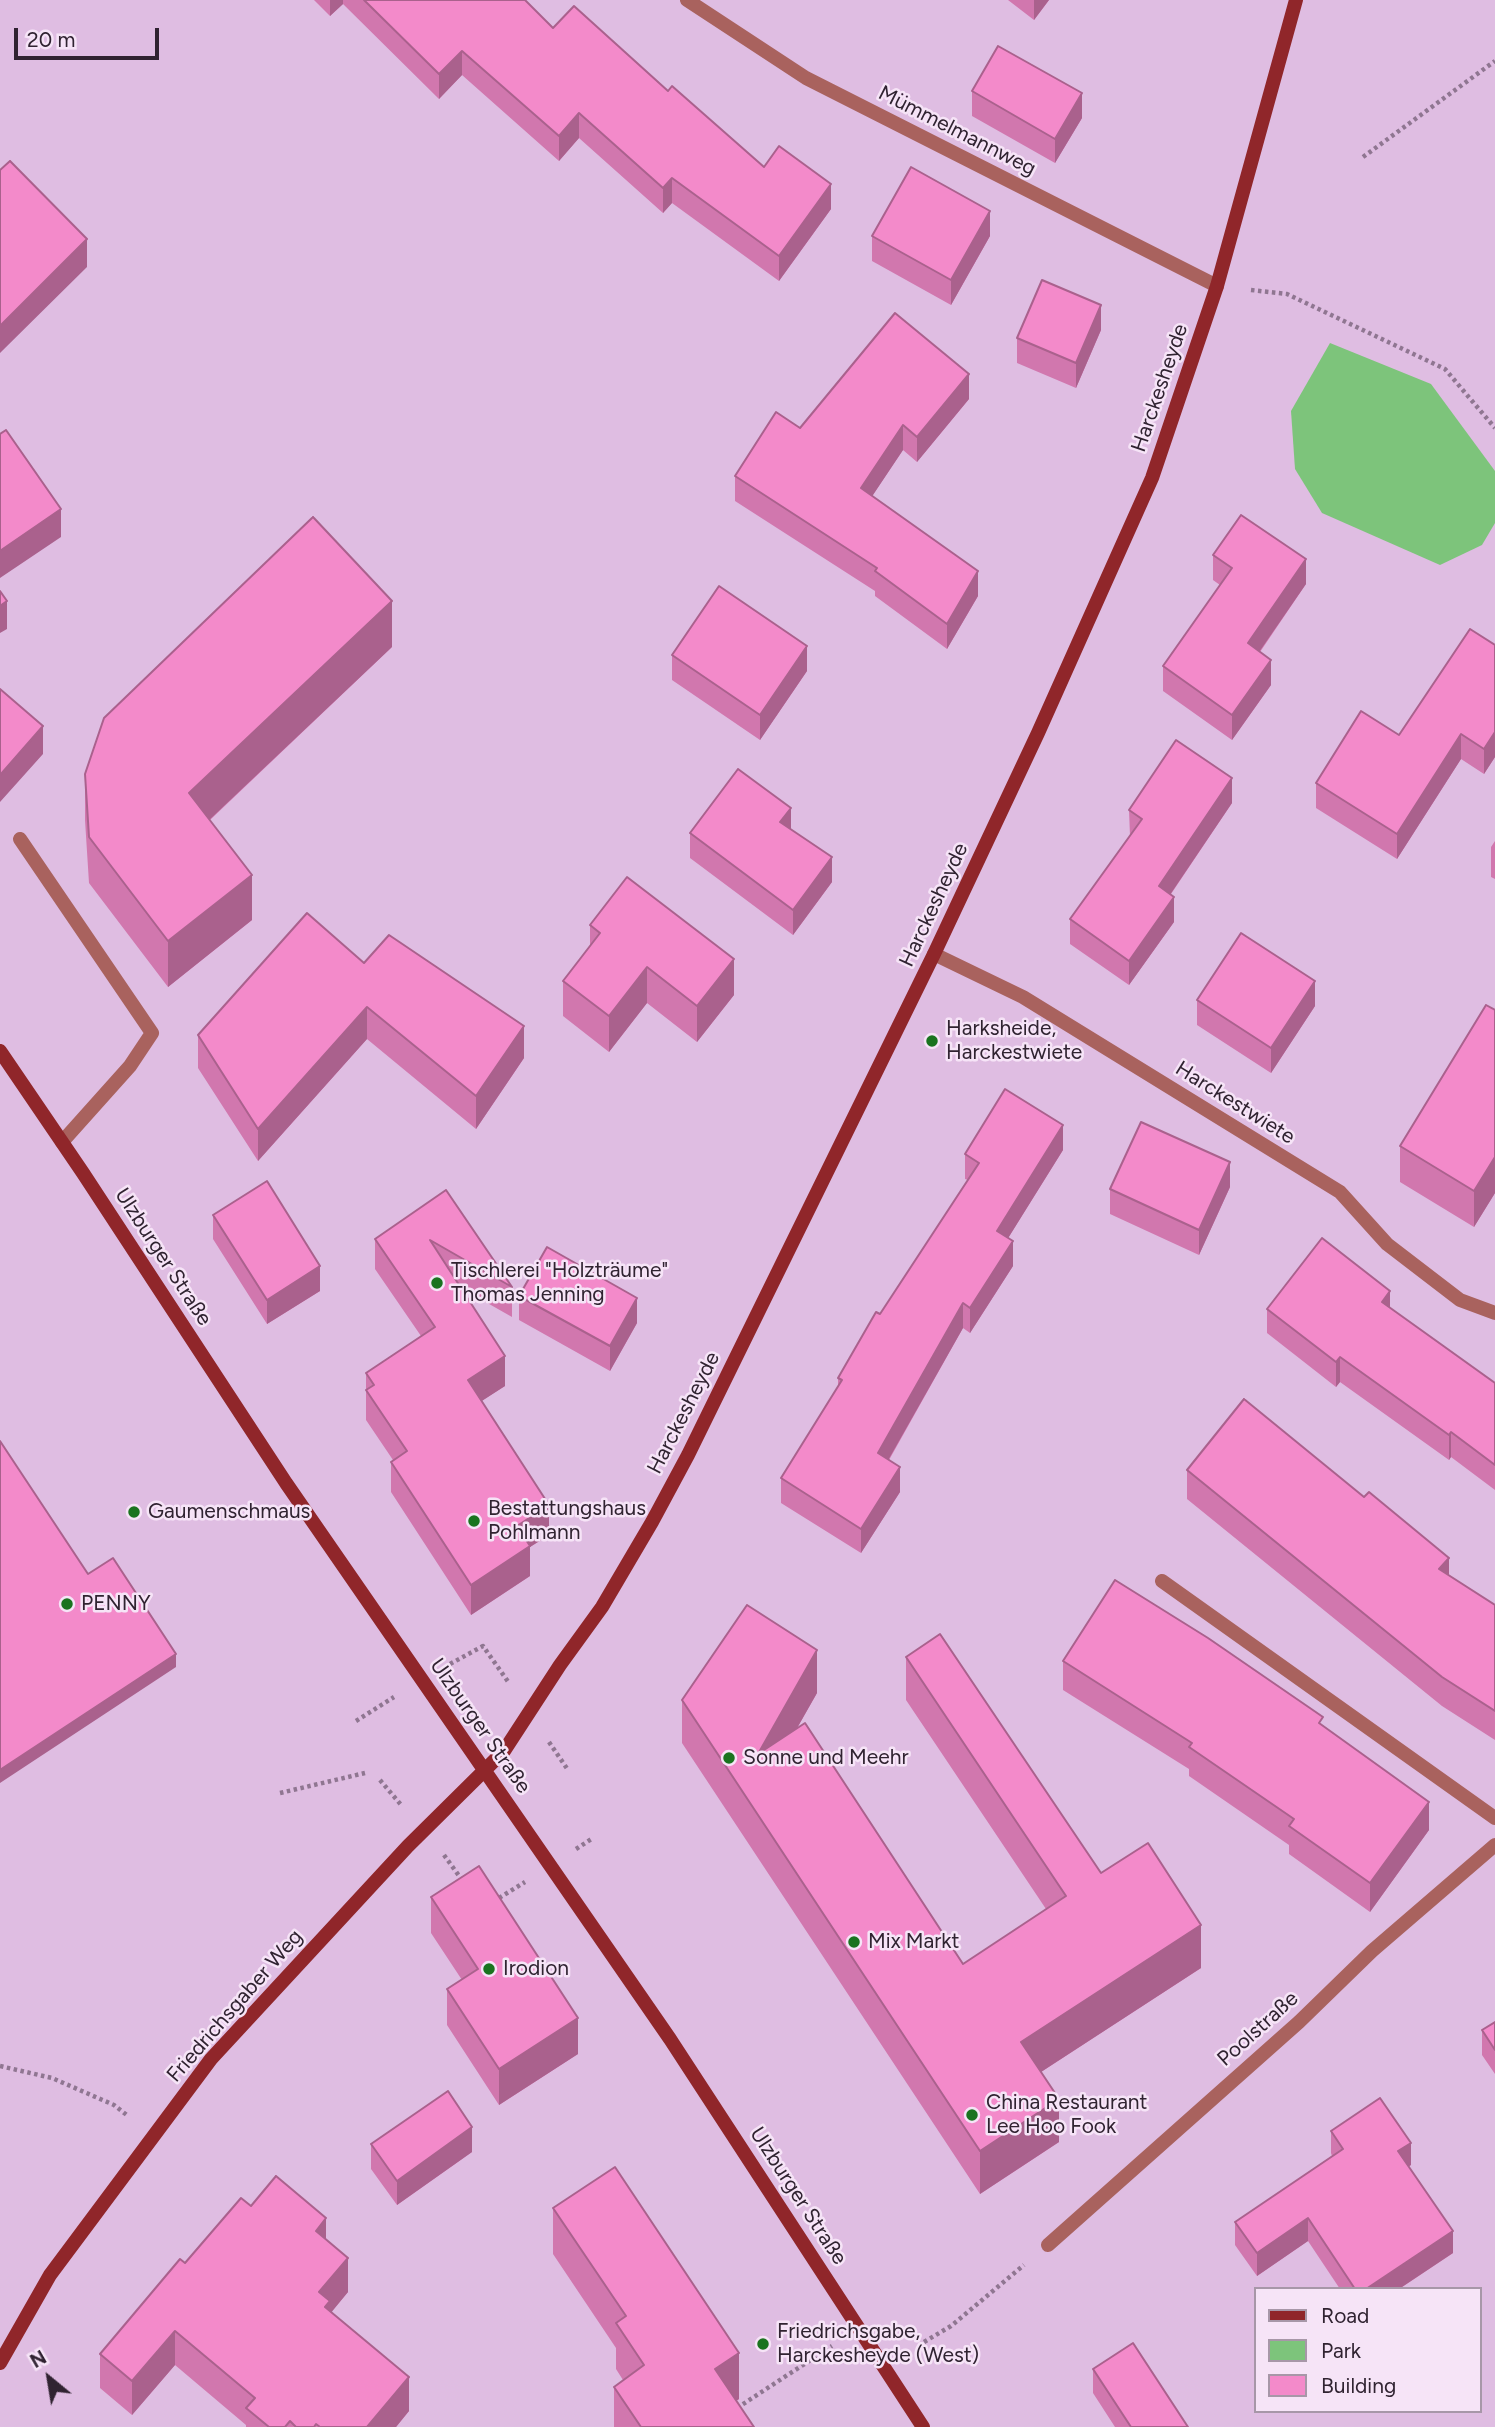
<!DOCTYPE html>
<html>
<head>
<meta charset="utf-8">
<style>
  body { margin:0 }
  #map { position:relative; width:1495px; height:2427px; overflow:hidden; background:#dfbde2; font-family:Figtree,sans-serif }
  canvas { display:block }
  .legend { position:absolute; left:1254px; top:2287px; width:228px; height:126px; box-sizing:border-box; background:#f6e4f7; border:2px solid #a797a8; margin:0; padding:9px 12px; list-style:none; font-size:21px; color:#302331 }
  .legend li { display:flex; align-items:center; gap:14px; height:35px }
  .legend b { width:35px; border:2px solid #a797a8 }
  .north { position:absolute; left:14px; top:2343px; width:70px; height:70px; -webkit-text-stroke:5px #f6e4f7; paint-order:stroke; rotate:330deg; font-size:19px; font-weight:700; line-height:28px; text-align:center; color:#302331 }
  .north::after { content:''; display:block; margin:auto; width:24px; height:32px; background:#302331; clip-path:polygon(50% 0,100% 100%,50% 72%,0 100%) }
  .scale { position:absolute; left:14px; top:28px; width:145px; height:32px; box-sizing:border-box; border:4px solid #302331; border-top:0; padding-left:9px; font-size:21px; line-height:24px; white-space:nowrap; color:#302331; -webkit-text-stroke:5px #f6e4f7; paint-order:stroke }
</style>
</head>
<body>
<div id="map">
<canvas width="1495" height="2427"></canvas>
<ul class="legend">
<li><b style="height:9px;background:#90262a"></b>Road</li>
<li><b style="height:19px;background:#7dc47b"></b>Park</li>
<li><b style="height:19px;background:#f38aca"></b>Building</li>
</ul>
<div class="north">N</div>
<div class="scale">20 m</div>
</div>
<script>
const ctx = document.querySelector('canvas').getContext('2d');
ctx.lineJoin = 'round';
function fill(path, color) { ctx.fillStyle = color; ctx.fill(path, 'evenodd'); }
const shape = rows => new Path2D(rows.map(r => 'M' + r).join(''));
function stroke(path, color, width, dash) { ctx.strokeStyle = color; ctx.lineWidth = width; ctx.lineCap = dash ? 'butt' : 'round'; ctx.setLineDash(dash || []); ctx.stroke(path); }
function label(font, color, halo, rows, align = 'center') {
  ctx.font = font + ' Figtree,sans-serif'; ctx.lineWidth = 5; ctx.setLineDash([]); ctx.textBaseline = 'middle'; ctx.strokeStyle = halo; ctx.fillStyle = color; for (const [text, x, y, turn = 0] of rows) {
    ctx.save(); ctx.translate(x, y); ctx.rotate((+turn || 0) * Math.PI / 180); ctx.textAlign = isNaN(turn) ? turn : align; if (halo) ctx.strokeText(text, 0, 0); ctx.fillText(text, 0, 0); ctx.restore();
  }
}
const green = shape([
  [1330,343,1431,384,1495,471,1495,523,1482,545,1440,565,1322,513,1295,469,1291,411]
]);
const path = shape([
  [1363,157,1495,61],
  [1251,290,1287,294,1445,369,1495,428],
  [450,1664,483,1646,509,1683],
  [356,1721,394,1697],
  [549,1742,568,1770],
  [380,1780,402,1806],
  [280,1793,365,1773],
  [576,1849,593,1838],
  [444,1855,462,1880],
  [499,1898,525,1882],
  [0,2066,52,2078,114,2105,128,2116],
  [924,2342,951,2326,1024,2265],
  [737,2408,832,2346]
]);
const lane = shape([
  [20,839,152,1033,130,1066,62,1142],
  [1162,1581,1495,1818]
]);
const street = shape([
  [687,0,806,78,1217,286],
  [934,954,1023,997,1340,1192,1387,1244,1460,1300,1495,1313],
  [1048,2245,1299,2022,1372,1951,1495,1845]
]);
const secondary = shape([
  [0,1051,83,1173,286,1483,670,2039,923,2427],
  [0,2363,50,2275,211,2059,408,1846,504,1751,560,1665,602,1607,652,1522,688,1455,934,954,1038,733,1152,478,1217,286,1296,0]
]);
const wall = shape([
  [314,0,525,0,553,28,668,91,764,167,831,209,779,281,672,203,663,213,579,138,559,161,462,75,439,99,343,4,330,16],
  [1008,0,1049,0,1034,20],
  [972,91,1082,118,1055,163,972,116],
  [872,236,990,236,951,305,872,261],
  [1101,330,1076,388,1017,363,1017,338],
  [969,399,917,462,903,450,872,496,978,596,947,649,875,596,875,591,735,501,735,476,800,428],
  [1213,555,1306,584,1260,652,1271,685,1232,740,1163,691,1163,666,1220,585,1213,580],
  [1495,645,1495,757,1484,774,1461,759,1397,859,1316,808,1316,783,1399,735],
  [392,647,210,820,252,920,168,987,89,883,85,820,85,774],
  [672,655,807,671,760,740,672,680],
  [1232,803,1171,894,1174,922,1129,985,1070,944,1070,919,1130,836,1129,810],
  [690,833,832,882,793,935,690,858],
  [1495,841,1495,879,1491,877,1491,847],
  [590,925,734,995,697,1042,647,1003,609,1052,563,1016,563,981,590,946],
  [364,963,524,1058,476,1129,367,1039,258,1161,198,1068,198,1035],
  [1197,1000,1315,1006,1271,1073,1197,1025],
  [1495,1010,1495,1193,1474,1227,1400,1182,1400,1146],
  [1063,1150,1008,1238,1013,1266,970,1333,963,1328,889,1460,900,1492,861,1553,781,1503,781,1478,838,1387,838,1378,968,1180,965,1179,965,1154],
  [1230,1187,1199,1255,1110,1214,1110,1189],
  [446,1190,512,1287,512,1317,461,1288,505,1386,481,1401,549,1535,530,1547,530,1576,471,1615,391,1492,391,1462,393,1460,366,1420,366,1373,421,1336,375,1269,375,1239],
  [213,1215,320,1291,267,1324,213,1239],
  [519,1296,637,1323,610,1371,519,1320],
  [1390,1308,1495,1383,1495,1490,1451,1457,1449,1460,1340,1382,1336,1387,1267,1333,1267,1309],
  [1187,1470,1449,1575,1495,1605,1495,1740,1442,1706,1187,1499],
  [906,1657,1101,1873,1201,1968,1041,2072,1059,2142,980,2194,682,1743,682,1700,817,1693,797,1728,963,1964,1046,1909,906,1700],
  [1063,1661,1323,1726,1429,1830,1370,1912,1289,1854,1289,1845,1189,1776,1189,1769,1063,1690],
  [431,1897,578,2054,499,2105,447,2025,447,1989,462,1980,431,1933],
  [1495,2022,1495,2074,1482,2055,1482,2030],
  [1331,2131,1411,2165,1409,2166,1453,2253,1399,2289,1340,2289,1308,2241,1257,2276,1235,2245,1235,2222,1332,2156,1331,2153],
  [371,2144,472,2152,397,2205,371,2169],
  [251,2206,326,2240,348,2292,331,2312,409,2411,396,2427,246,2427,246,2425,175,2365,132,2415,100,2388,100,2354,185,2263],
  [553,2208,739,2399,736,2401,754,2427,614,2427,614,2387,623,2380,616,2369,616,2348,553,2254],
  [1093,2369,1188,2427,1115,2427,1093,2393]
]);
const shadedWall = shape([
  [330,0,343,0,343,4,330,16],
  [1034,0,1049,0,1034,20],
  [462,51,462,75,439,99,439,74],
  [1082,93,1082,118,1055,163,1055,139],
  [579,113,579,138,559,161,559,136],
  [672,178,672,203,663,213,663,188],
  [831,184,831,209,779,281,779,256],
  [990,211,990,236,951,305,951,280],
  [87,239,87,267,0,353,0,326],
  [1101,305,1101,330,1076,388,1076,363],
  [969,374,969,399,917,462,917,437],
  [903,425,903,450,861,513,861,488],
  [61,509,61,537,0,578,0,551],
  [1306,559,1306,584,1248,668,1248,643],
  [978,571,978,596,947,649,947,624],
  [7,601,7,629,0,633,0,606],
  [392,601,392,647,189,839,189,793],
  [807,646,807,671,760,740,760,715],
  [1271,660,1271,685,1232,740,1232,715],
  [43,726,43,754,0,802,0,775],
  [1495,732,1495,757,1484,774,1484,749],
  [1461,734,1461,759,1397,859,1397,834],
  [1232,778,1232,803,1159,911,1159,886],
  [791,808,791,832,780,822],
  [832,857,832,882,793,935,793,910],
  [252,875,252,920,168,987,168,941],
  [1174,897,1174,922,1129,985,1129,961],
  [734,959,734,995,697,1042,697,1006],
  [647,967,647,1003,609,1052,609,1016],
  [1315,981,1315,1006,1271,1073,1271,1048],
  [367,1007,367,1039,258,1161,258,1129],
  [524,1026,524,1058,476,1129,476,1096],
  [1063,1125,1063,1150,997,1256,997,1231],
  [1495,1157,1495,1193,1474,1227,1474,1191],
  [1230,1162,1230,1187,1199,1255,1199,1230],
  [1013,1241,1013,1266,970,1333,970,1308],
  [320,1266,320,1291,267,1324,267,1300],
  [1390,1291,1390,1316,1382,1302],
  [637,1298,637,1323,610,1371,610,1346],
  [963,1303,963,1328,878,1478,878,1453],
  [505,1356,505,1386,468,1410,468,1380],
  [1340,1357,1340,1382,1336,1387,1336,1362],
  [1451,1432,1451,1457,1449,1460,1449,1435],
  [900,1467,900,1492,861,1553,861,1529],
  [549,1505,549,1535,530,1547,530,1576,471,1615,471,1585,517,1526],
  [1449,1558,1449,1587,1439,1569],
  [817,1650,817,1693,758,1797,758,1754],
  [176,1654,176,1667,0,1783,0,1770],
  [1429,1802,1429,1830,1370,1912,1370,1883],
  [1201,1925,1201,1968,1021,2085,1021,2042],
  [578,2018,578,2054,499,2105,499,2069],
  [1059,2099,1059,2142,980,2194,980,2151],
  [472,2127,472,2152,397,2205,397,2181],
  [1411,2143,1411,2165,1398,2173,1398,2151],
  [326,2218,326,2253,316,2231],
  [1308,2218,1308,2241,1257,2276,1257,2253],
  [1453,2231,1453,2253,1399,2289,1366,2289],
  [348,2258,348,2292,330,2314,330,2336,319,2292],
  [175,2331,175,2365,132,2415,132,2381],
  [739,2353,739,2399,715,2415,715,2369],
  [409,2377,409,2411,396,2427,367,2427]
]);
const building = shape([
  [364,0,525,0,553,28,574,6,668,91,672,86,764,167,779,146,831,184,779,256,672,178,663,188,579,113,559,136,462,51,439,74,364,0],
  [998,46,1082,93,1055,139,972,91,998,46],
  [10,161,87,239,0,326,0,170,10,161],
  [911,167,990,211,951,280,872,236,911,167],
  [1042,280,1101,305,1076,363,1017,338,1042,280],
  [895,313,969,374,917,437,903,425,861,488,978,571,947,624,875,571,877,568,735,476,776,412,800,428,895,313],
  [6,430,61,509,0,551,0,434,6,430],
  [1241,515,1306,559,1248,643,1271,660,1232,715,1163,666,1232,568,1213,555,1241,515],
  [313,517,392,601,189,793,252,875,168,941,89,837,85,774,104,718,313,517],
  [719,586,807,646,760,715,672,655,719,586],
  [0,591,7,601,0,606,0,591],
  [1470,629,1495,645,1495,732,1484,749,1461,734,1397,834,1316,783,1361,711,1399,735,1470,629],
  [0,689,43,726,0,775,0,689],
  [1176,740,1232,778,1159,886,1174,897,1129,961,1070,919,1142,819,1129,810,1176,740],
  [738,769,791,808,780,822,832,857,793,910,690,833,738,769],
  [627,877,734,959,697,1006,647,967,609,1016,563,981,600,933,590,925,627,877],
  [307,913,364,963,389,935,524,1026,476,1096,367,1007,258,1129,198,1035,307,913],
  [1241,933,1315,981,1271,1048,1197,1000,1241,933],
  [1486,1005,1495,1010,1495,1157,1474,1191,1400,1146,1486,1005],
  [1005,1089,1063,1125,997,1231,1013,1241,970,1308,963,1303,878,1453,900,1467,861,1529,781,1478,842,1380,838,1378,876,1312,880,1314,979,1163,965,1154,1005,1089],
  [1141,1122,1230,1162,1199,1230,1110,1189,1141,1122],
  [267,1181,320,1266,267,1300,213,1215,267,1181],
  [446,1190,512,1287,430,1240,505,1356,468,1380,549,1505,517,1526,530,1546,471,1585,391,1462,407,1451,366,1390,374,1385,366,1373,435,1327,375,1239,446,1190],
  [1322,1238,1390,1291,1382,1302,1495,1383,1495,1465,1451,1432,1449,1435,1340,1357,1336,1362,1267,1309,1322,1238],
  [547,1247,637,1298,610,1346,519,1296,547,1247],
  [1244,1399,1364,1497,1369,1492,1449,1558,1439,1569,1495,1605,1495,1711,1442,1677,1187,1470,1244,1399],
  [0,1441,88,1574,113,1558,176,1654,0,1770,0,1441],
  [1115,1580,1208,1638,1323,1717,1319,1723,1429,1802,1370,1883,1289,1826,1294,1819,1189,1747,1192,1743,1063,1661,1115,1580],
  [747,1605,817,1650,758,1754,805,1723,963,1964,1066,1896,906,1657,940,1634,1101,1873,1148,1843,1201,1925,1021,2042,1059,2099,980,2151,682,1700,747,1605],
  [479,1866,578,2018,499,2069,447,1989,478,1969,431,1897,479,1866],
  [1495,2022,1495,2050,1482,2030,1495,2022],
  [448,2091,472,2127,397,2181,371,2144,448,2091],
  [1380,2098,1411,2143,1398,2151,1453,2231,1366,2289,1355,2289,1308,2218,1257,2253,1235,2222,1343,2149,1331,2131,1380,2098],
  [615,2167,739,2353,715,2369,754,2427,641,2427,614,2387,644,2365,616,2323,626,2316,553,2208,615,2167],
  [276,2176,326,2218,316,2231,348,2258,319,2292,330,2301,325,2307,409,2377,367,2427,320,2427,316,2424,314,2427,296,2427,290,2421,285,2427,269,2427,246,2408,255,2398,175,2331,132,2381,100,2354,180,2259,185,2263,241,2198,251,2206,276,2176],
  [1133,2343,1188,2427,1131,2427,1093,2369,1133,2343]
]);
const markers = [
  [932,1041,7,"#1a731f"],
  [437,1283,7,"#1a731f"],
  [134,1512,7,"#1a731f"],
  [474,1521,7,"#1a731f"],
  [67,1604,7,"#1a731f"],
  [729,1758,7,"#1a731f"],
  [854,1942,7,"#1a731f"],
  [489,1969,7,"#1a731f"],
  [972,2115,7,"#1a731f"],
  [763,2344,7,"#1a731f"]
];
const streetNames = [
  ["Mümmelmannweg",957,131,27],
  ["Harckesheyde",1160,388,-71],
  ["Harckesheyde",934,905,-65],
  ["Harckestwiete",1235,1103,32],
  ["Ulzburger Straße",163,1257,57],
  ["Harckesheyde",684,1413,-63],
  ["Ulzburger Straße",480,1726,55],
  ["Friedrichsgaber Weg",235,2006,-49],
  ["Poolstraße",1258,2029,-42],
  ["Ulzburger Straße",798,2196,57]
];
const poiNames = [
  ["Harksheide,",946,1029],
  ["Harckestwiete",946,1053],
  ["Tischlerei \"Holzträume\"",451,1271],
  ["Thomas Jenning",451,1295],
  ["Bestattungshaus",488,1509],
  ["Pohlmann",488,1533],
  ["Gaumenschmaus",148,1512],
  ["PENNY",81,1604],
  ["Sonne und Meehr",743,1758],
  ["Mix Markt",868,1942],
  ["Irodion",503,1969],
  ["China Restaurant",986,2103],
  ["Lee Hoo Fook",986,2127],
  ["Friedrichsgabe,",777,2332],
  ["Harckesheyde (West)",777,2356]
];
fill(green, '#7dc47b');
stroke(path, '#8f7691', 4.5, [3.5, 3.5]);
stroke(lane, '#a9625e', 14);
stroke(street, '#a9625e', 14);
stroke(secondary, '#90262a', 14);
fill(wall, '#d177ae');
fill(shadedWall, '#aa618d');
fill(building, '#f38aca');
stroke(building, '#aa618d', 2);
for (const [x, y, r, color] of markers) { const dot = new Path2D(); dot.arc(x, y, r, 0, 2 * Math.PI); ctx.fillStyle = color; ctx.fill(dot); stroke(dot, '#f6e4f7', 2.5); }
label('21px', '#302331', '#f6e4f7', streetNames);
label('21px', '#302331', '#f6e4f7', poiNames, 'left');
</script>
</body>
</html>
